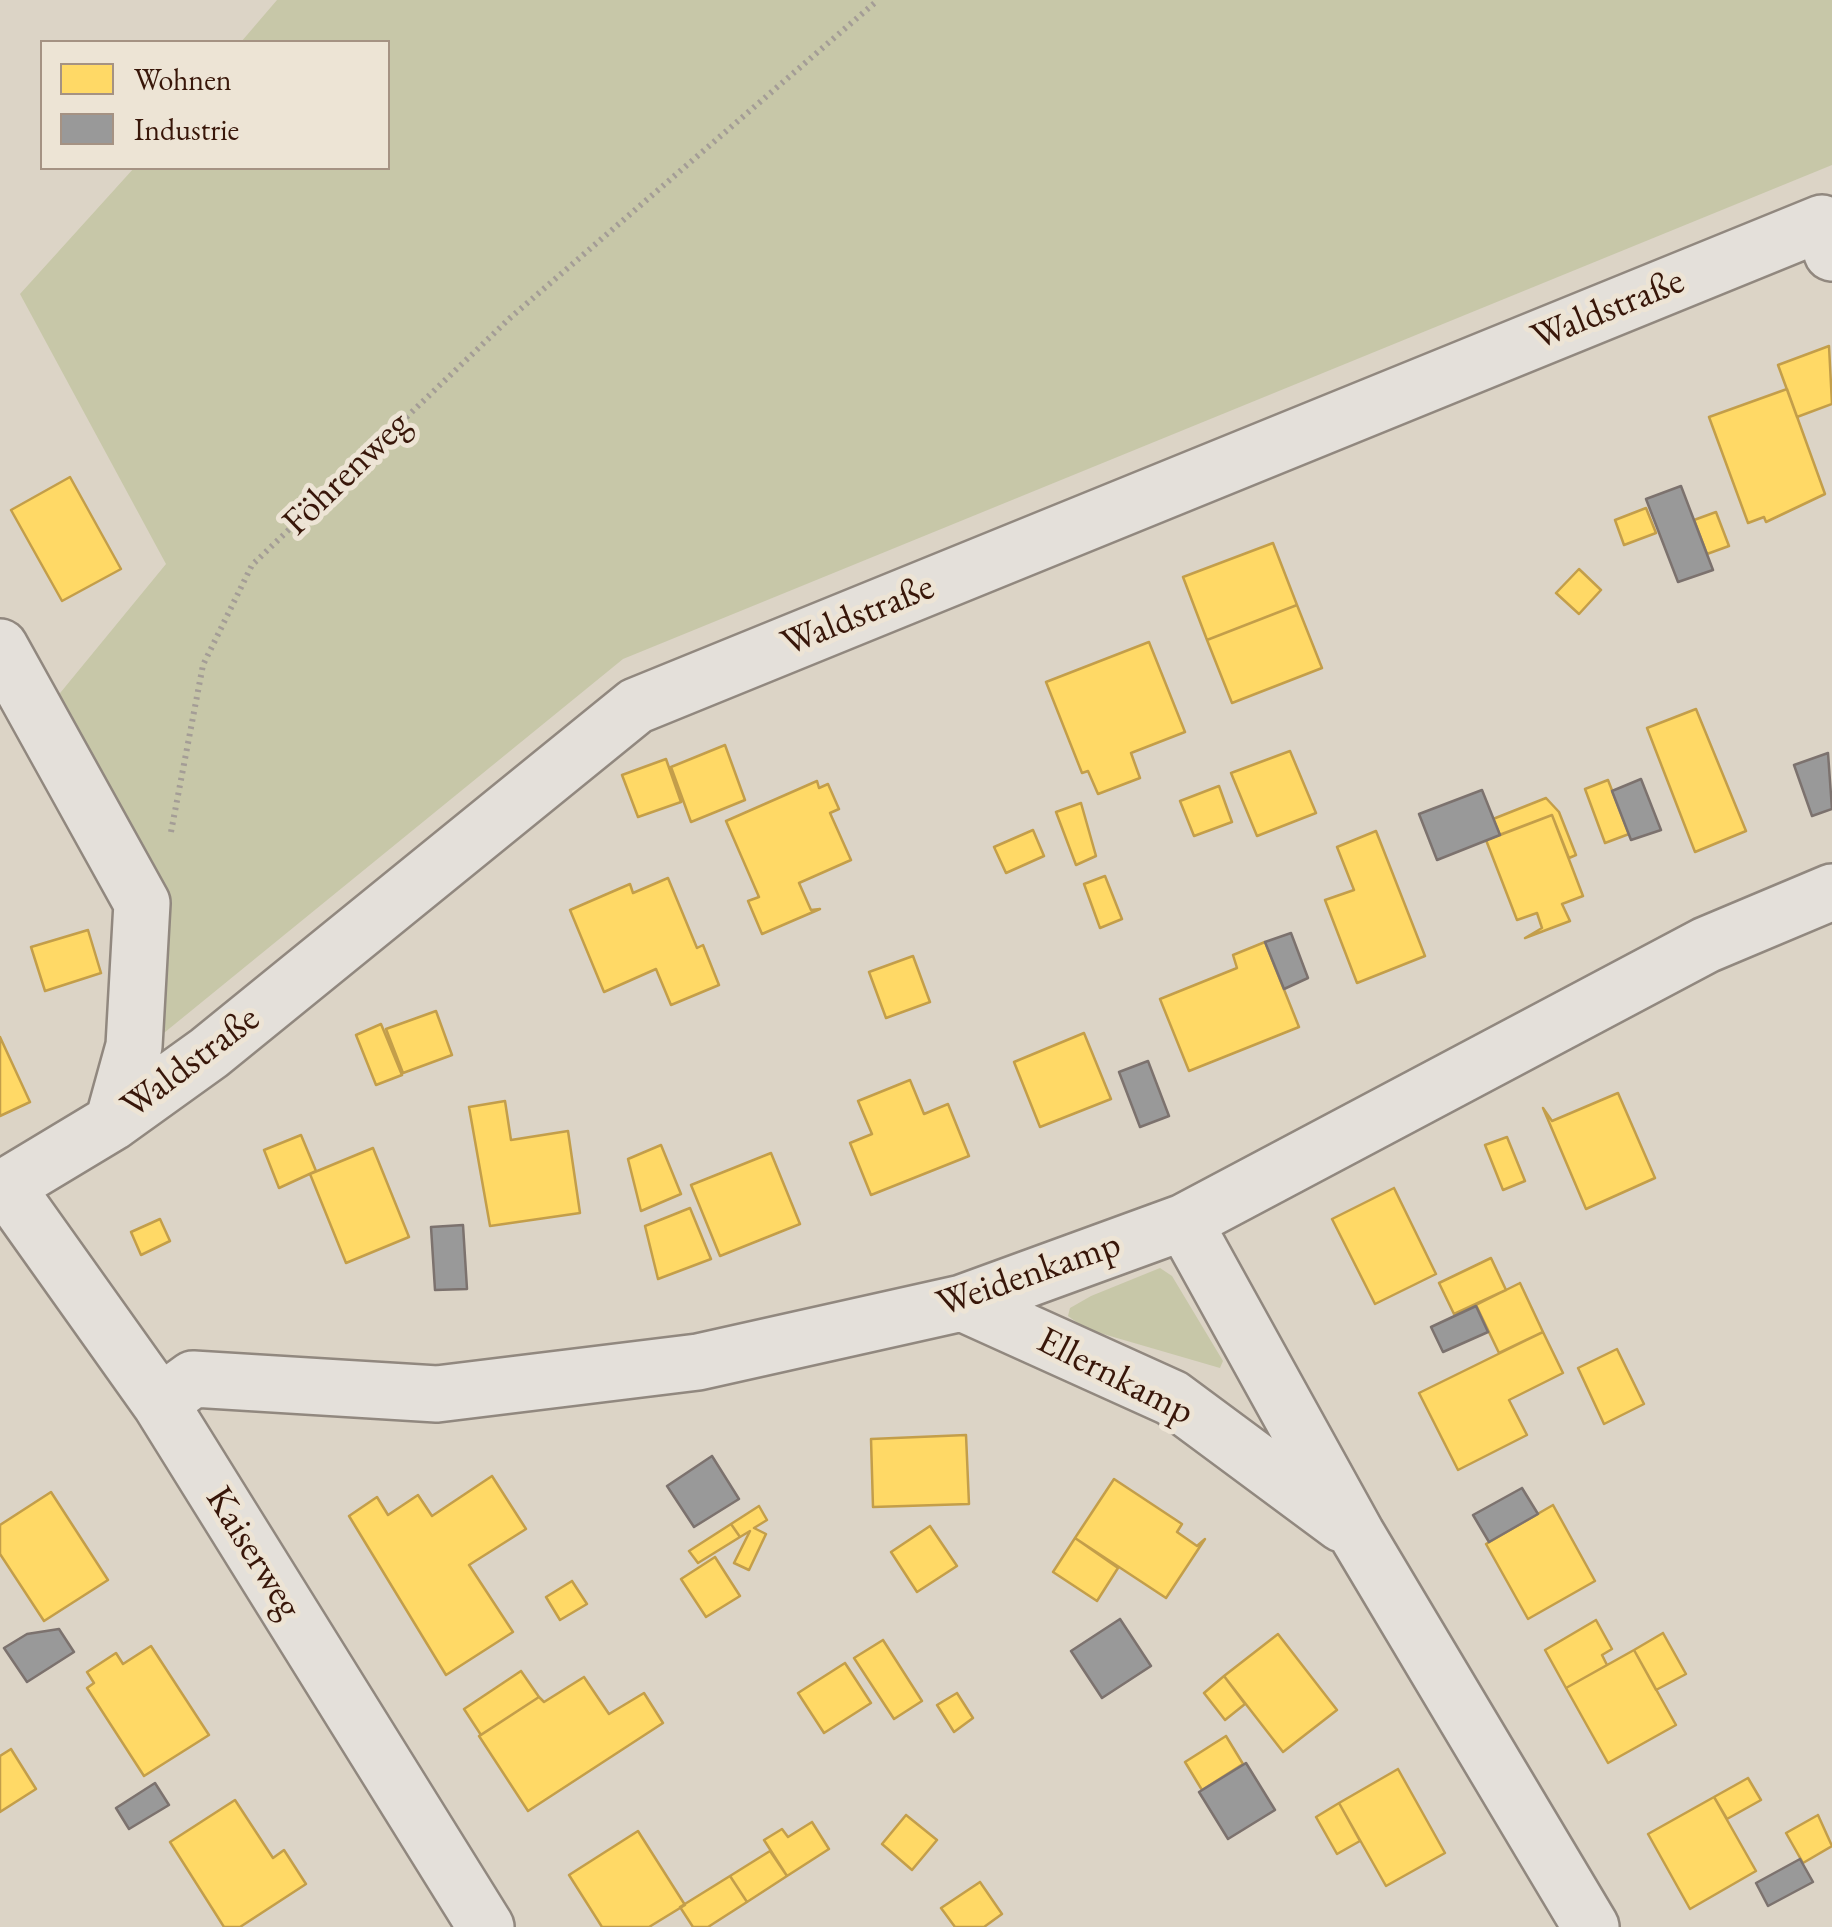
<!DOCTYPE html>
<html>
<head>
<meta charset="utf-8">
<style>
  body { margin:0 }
  #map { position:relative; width:1832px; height:1927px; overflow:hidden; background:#dcd4c6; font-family:"EB Garamond",serif }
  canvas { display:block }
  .legend { position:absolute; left:40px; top:40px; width:350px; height:130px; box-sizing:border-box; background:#ede4d5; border:2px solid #a59283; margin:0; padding:12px 18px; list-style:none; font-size:30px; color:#381609 }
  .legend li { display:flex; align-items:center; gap:20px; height:50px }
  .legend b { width:50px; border:2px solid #a59283 }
</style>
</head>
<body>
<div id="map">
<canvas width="1832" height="1927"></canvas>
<ul class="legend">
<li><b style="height:28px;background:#ffd966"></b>Wohnen</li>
<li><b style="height:28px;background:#999"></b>Industrie</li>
</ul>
</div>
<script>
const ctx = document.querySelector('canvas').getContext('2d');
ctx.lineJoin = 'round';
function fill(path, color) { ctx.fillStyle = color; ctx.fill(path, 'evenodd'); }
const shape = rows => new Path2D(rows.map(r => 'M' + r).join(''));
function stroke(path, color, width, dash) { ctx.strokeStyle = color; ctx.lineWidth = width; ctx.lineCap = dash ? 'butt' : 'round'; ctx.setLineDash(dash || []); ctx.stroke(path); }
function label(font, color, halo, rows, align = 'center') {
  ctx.font = font + ' "EB Garamond",serif'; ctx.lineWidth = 10; ctx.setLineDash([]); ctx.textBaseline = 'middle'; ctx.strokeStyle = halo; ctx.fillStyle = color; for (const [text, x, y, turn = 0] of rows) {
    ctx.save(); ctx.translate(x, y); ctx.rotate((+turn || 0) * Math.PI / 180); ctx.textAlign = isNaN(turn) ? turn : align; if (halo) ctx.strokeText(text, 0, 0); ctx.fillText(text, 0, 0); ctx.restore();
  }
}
const green = shape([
  [277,0,1832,0,1832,165,623,659,159,1037,47,709,166,564,20,294,134,168,388,168,388,42,241,42],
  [1160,1268,1172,1276,1223,1361,1220,1368,1086,1329,1068,1316,1070,1308,1091,1296]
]);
const homes = shape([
  [1829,346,1832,404,1797,417,1778,365,1829,346],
  [1787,389,1825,494,1766,522,1764,517,1748,523,1709,417,1787,389],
  [70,477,121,569,62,601,11,510,70,477],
  [1646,508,1656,533,1624,545,1615,520,1646,508],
  [1716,512,1729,546,1707,554,1694,520,1716,512],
  [1273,543,1297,605,1207,640,1183,577,1273,543],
  [1579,569,1601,590,1579,614,1556,593,1579,569],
  [1297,605,1322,668,1232,703,1207,640,1297,605],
  [1149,642,1185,732,1131,753,1140,778,1098,794,1088,771,1082,773,1046,682,1149,642],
  [1696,709,1746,831,1695,852,1647,728,1696,709],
  [725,745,745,800,691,822,671,767,725,745],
  [1290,751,1316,813,1257,836,1231,773,1290,751],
  [666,759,681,802,638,817,622,775,666,759],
  [1608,780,1629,834,1605,843,1585,789,1608,780],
  [817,781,819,788,828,784,839,809,830,813,851,860,799,883,811,910,820,909,762,934,748,901,759,897,726,821,817,781],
  [1219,786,1232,822,1194,836,1180,801,1219,786],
  [1546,798,1559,812,1576,855,1569,858,1552,815,1500,835,1493,819,1546,798],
  [1081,803,1096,856,1076,865,1056,812,1081,803],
  [1552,815,1583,896,1562,904,1570,921,1525,938,1542,928,1537,913,1517,920,1486,840,1552,815],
  [1033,830,1044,856,1006,873,994,847,1033,830],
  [1376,831,1425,956,1357,983,1325,900,1354,890,1337,847,1376,831],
  [1105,876,1122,919,1100,928,1084,884,1105,876],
  [668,878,697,948,703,945,719,985,671,1005,656,969,604,992,570,910,630,884,633,893,668,878],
  [88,930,101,973,45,991,31,947,88,930],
  [1265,942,1299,1027,1189,1071,1160,999,1237,968,1233,955,1265,942],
  [913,956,930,1002,886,1018,869,972,913,956],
  [436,1011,452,1055,403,1073,386,1029,436,1011],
  [381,1024,402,1075,376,1085,356,1035,381,1024],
  [1084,1033,1111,1099,1040,1127,1014,1062,1084,1033],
  [0,1037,30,1102,0,1116,0,1037],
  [910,1080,924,1114,948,1104,969,1156,871,1195,850,1143,872,1134,858,1101,910,1080],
  [1618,1093,1655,1178,1586,1209,1543,1108,1552,1121,1618,1093],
  [505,1101,511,1140,568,1131,580,1213,490,1226,469,1107,505,1101],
  [301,1135,316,1171,279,1188,264,1150,301,1135],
  [1507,1137,1525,1181,1503,1190,1485,1145,1507,1137],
  [661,1145,681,1194,641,1211,628,1159,661,1145],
  [373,1148,409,1237,346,1263,310,1174,373,1148],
  [771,1153,800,1224,720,1256,691,1185,771,1153],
  [1394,1188,1436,1274,1375,1304,1332,1219,1394,1188],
  [690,1208,711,1259,658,1279,645,1226,690,1208],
  [160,1219,170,1241,141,1255,131,1232,160,1219],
  [1491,1258,1506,1290,1454,1314,1439,1283,1491,1258],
  [1520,1283,1543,1332,1499,1353,1476,1305,1520,1283],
  [1543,1332,1563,1373,1509,1400,1527,1435,1458,1470,1419,1393,1543,1332],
  [1617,1349,1644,1404,1604,1424,1578,1368,1617,1349],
  [966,1435,969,1504,873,1507,871,1439,966,1435],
  [492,1476,526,1529,469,1565,513,1632,446,1675,349,1516,377,1497,388,1515,418,1495,432,1516,492,1476],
  [1114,1479,1182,1524,1177,1532,1197,1546,1205,1539,1166,1598,1075,1538,1114,1479],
  [51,1492,108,1580,44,1621,0,1554,0,1525,51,1492],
  [1553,1505,1595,1581,1528,1619,1486,1544,1553,1505],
  [759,1506,767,1520,754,1528,766,1534,749,1570,734,1563,750,1531,740,1537,731,1524,759,1506],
  [731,1524,740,1537,698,1563,689,1551,731,1524],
  [930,1526,957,1566,917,1592,891,1552,930,1526],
  [1075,1538,1118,1568,1097,1601,1053,1572,1075,1538],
  [715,1557,740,1596,706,1617,681,1579,715,1557],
  [572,1581,587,1604,560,1620,546,1597,572,1581],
  [1596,1620,1612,1649,1602,1655,1607,1665,1566,1688,1545,1650,1596,1620],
  [1663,1633,1686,1674,1656,1690,1634,1650,1663,1633],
  [1278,1634,1337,1710,1283,1752,1224,1676,1278,1634],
  [883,1640,922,1701,894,1719,854,1658,883,1640],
  [151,1646,209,1735,144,1776,87,1688,94,1683,87,1672,116,1653,123,1664,151,1646],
  [1634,1650,1676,1725,1608,1763,1566,1688,1634,1650],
  [845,1663,871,1703,824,1733,798,1693,845,1663],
  [521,1671,539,1697,481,1735,464,1709,521,1671],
  [1224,1676,1245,1704,1225,1720,1204,1693,1224,1676],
  [584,1677,609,1714,644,1693,663,1723,528,1811,479,1736,539,1697,544,1702,584,1677],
  [957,1693,973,1718,954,1732,937,1705,957,1693],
  [1226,1736,1243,1764,1202,1790,1185,1762,1226,1736],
  [11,1749,36,1789,0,1812,0,1756,11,1749],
  [1398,1769,1445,1853,1386,1886,1339,1803,1398,1769],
  [1748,1778,1761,1800,1727,1819,1714,1797,1748,1778],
  [1714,1797,1756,1871,1690,1909,1648,1834,1714,1797],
  [235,1800,273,1858,284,1850,306,1884,240,1927,224,1927,170,1842,235,1800],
  [1339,1803,1360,1841,1337,1854,1316,1817,1339,1803],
  [906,1815,937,1840,912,1870,882,1844,906,1815],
  [1818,1815,1832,1846,1803,1863,1786,1833,1818,1815],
  [812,1822,829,1849,787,1876,764,1840,782,1829,788,1837,812,1822],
  [638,1831,685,1905,649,1927,602,1927,569,1875,638,1831],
  [770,1851,787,1876,747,1902,730,1876,770,1851],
  [730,1876,747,1902,708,1927,693,1927,680,1907,730,1876],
  [980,1882,1002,1914,984,1927,955,1927,941,1908,980,1882]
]);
const industry = shape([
  [1681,486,1713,570,1678,582,1646,499,1681,486],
  [1828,753,1832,809,1812,816,1794,765,1828,753],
  [1641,779,1661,830,1631,840,1612,791,1641,779],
  [1482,790,1500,835,1437,860,1419,814,1482,790],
  [1291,933,1308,978,1284,989,1265,942,1291,933],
  [1148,1061,1169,1116,1140,1127,1119,1072,1148,1061],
  [463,1225,467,1289,435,1290,431,1227,463,1225],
  [1476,1306,1488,1332,1443,1352,1431,1327,1476,1306],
  [712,1456,739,1499,694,1527,667,1486,712,1456],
  [1522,1488,1538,1514,1489,1542,1473,1515,1522,1488],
  [1120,1619,1151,1666,1102,1698,1071,1651,1120,1619],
  [59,1629,74,1652,27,1682,4,1648,27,1634,59,1629],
  [1246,1763,1275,1810,1228,1839,1199,1792,1246,1763],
  [155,1783,169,1805,129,1829,116,1808,155,1783],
  [1800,1859,1813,1882,1768,1906,1756,1883,1800,1859]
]);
const path = shape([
  [171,832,203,665,252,565,510,318,878,0]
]);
const minor = shape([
  [0,647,142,903,134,1046,113,1122],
  [7,1188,160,1403,486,1927],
  [0,1190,113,1122,209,1053,636,706,1822,223,1832,253],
  [1184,1222,1357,1535,1591,1927],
  [962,1303,1172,1398,1342,1524],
  [160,1403,193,1379,437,1394,698,1362,962,1303,1184,1222,1706,945,1832,892]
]);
const streetNames = [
  ["Waldstraße",1608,310,-22],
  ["Föhrenweg",347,474,-44],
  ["Waldstraße",858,616,-22],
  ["Waldstraße",191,1063,-37],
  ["Weidenkamp",1029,1275,-19],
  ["Ellernkamp",1115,1377,27],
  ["Kaiserweg",253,1553,58]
];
fill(green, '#c7c7a8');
fill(homes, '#ffd966');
stroke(homes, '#c39e4a', 2.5);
fill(industry, '#999');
stroke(industry, '#7c726e', 2.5);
stroke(minor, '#91887f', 60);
stroke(path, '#a49d96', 6, [2.5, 5]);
stroke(minor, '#e4e0da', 55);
label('38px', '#381609', '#ede4d5', streetNames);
</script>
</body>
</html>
